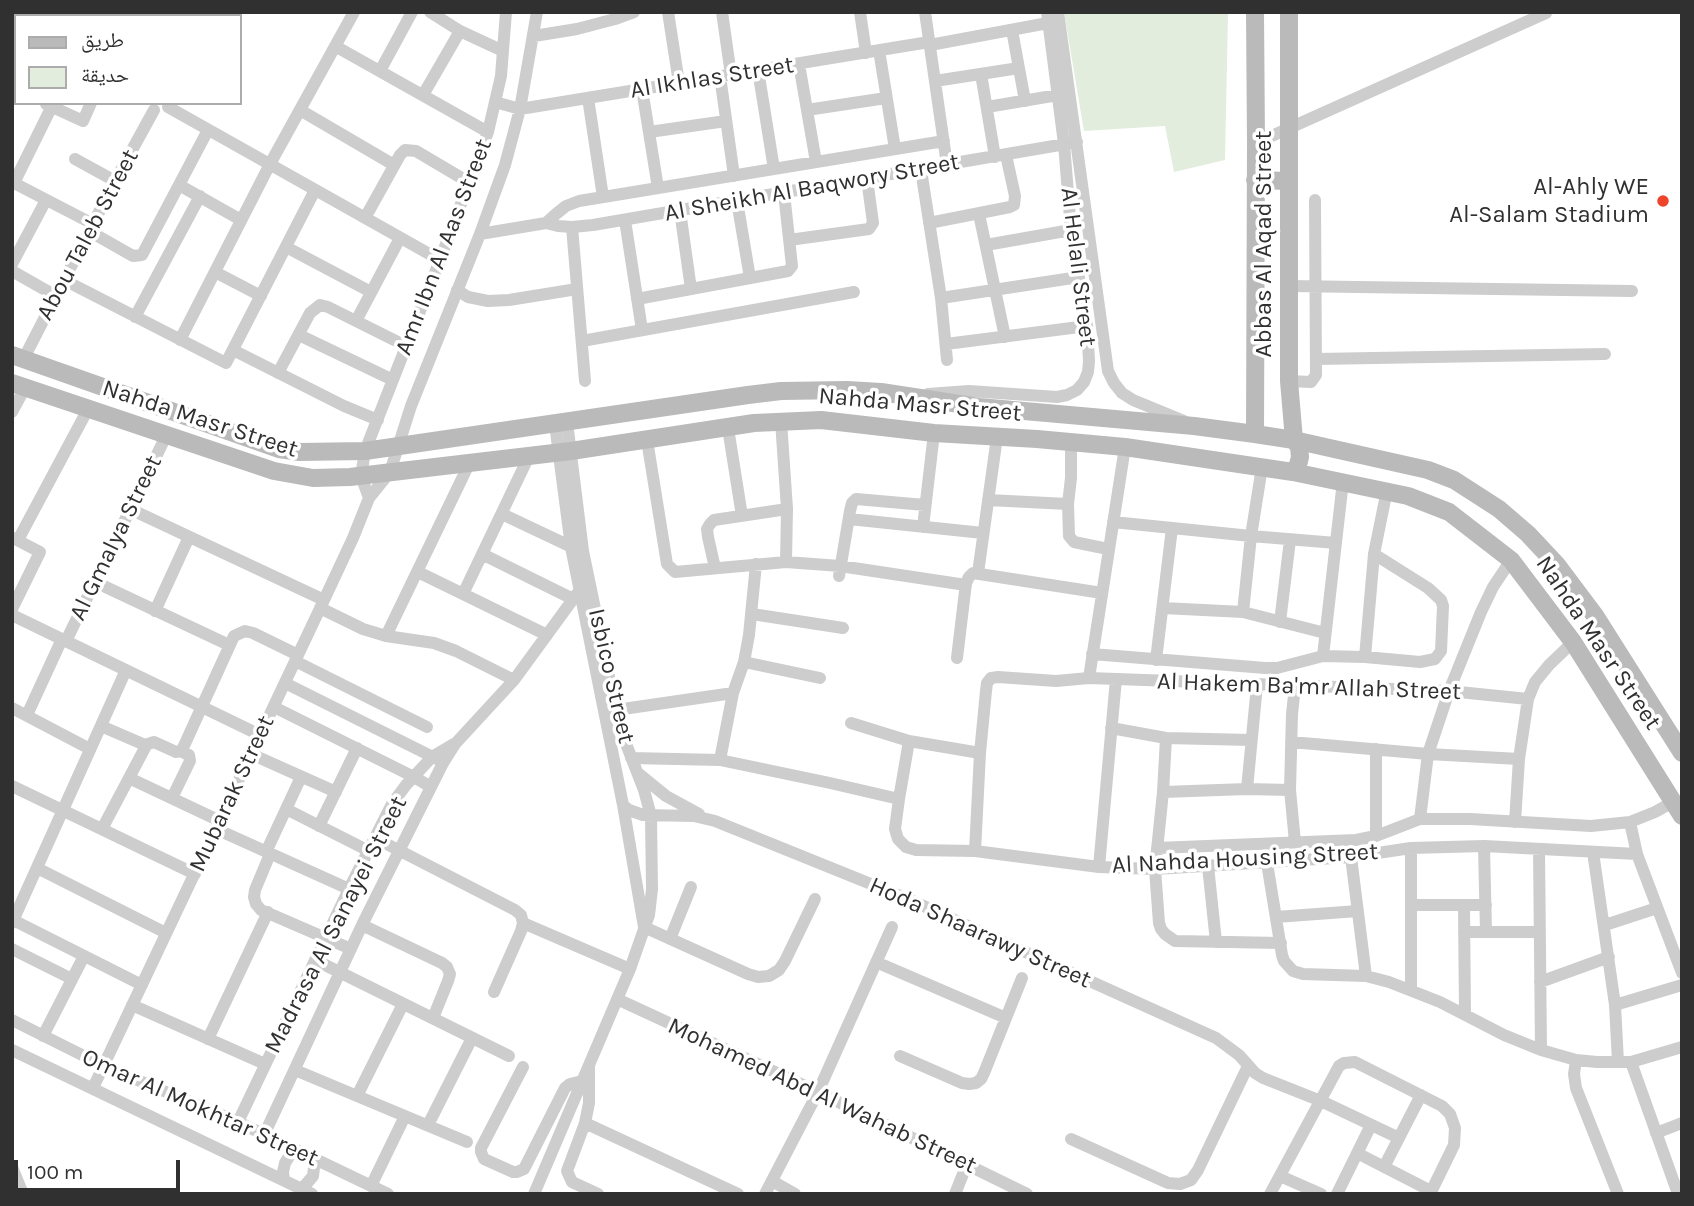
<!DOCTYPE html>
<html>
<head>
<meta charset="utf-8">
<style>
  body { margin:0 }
  #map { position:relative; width:1694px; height:1206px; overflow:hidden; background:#fff; font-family:Karla,"Noto Naskh Arabic",sans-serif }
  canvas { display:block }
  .frame { position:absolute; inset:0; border:14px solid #303030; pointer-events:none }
  .legend { position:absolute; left:14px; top:14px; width:228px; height:91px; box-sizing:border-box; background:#fff; border:2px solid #acacac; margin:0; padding:9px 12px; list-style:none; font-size:21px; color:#303030 }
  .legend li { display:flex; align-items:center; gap:14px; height:35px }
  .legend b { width:35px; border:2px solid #acacac }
  .scale { position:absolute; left:14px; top:1160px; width:166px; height:32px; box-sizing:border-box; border:4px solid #303030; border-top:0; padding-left:9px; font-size:21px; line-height:24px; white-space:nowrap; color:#303030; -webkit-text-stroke:5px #fff; paint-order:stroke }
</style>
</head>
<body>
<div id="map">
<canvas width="1694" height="1206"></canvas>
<div class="frame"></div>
<ul class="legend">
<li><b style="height:9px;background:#bababa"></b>طريق</li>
<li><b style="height:19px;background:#e2eddd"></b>حديقة</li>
</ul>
<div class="scale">100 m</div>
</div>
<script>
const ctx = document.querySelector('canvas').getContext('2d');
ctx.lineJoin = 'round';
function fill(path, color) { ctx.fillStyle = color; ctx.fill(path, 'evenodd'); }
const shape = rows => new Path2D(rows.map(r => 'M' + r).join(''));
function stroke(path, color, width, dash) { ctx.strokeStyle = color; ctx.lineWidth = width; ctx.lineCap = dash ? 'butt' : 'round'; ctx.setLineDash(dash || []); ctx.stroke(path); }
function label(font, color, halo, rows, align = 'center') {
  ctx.font = font + ' Karla,sans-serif'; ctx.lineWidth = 7; ctx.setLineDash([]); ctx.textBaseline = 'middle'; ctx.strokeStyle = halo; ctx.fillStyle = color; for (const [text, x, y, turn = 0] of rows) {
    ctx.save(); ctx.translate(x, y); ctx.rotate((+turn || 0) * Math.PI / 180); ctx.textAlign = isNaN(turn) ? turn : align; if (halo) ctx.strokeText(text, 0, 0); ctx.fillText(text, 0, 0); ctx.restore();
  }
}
const green = shape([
  [1064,12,1228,12,1225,160,1174,172,1165,126,1084,131]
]);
const street = shape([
  [430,12,460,31,503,51],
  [668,12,679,83],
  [722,12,731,75],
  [860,12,866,53],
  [925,12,947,165],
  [1058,12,1108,371,1114,383,1122,393,1133,400,1184,421],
  [200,16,202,12],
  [1012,30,1025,101],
  [534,36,577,29,615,19,634,12],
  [930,45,1048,23],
  [335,46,488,132],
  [12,49,16,42],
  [879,50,895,149],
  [799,64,816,162],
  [758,70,774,169],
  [380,71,412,12],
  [981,74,995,157],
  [720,76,734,176],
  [935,81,1019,68],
  [12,82,16,75],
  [642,89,658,188],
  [423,95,460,31],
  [588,98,603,197],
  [495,102,520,109,929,42],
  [46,104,83,121,91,103],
  [168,107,440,260],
  [987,107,1058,95],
  [300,110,394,165],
  [807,110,886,98],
  [649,132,726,121],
  [1256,143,1546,13],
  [75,159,115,181],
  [921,170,941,298,947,360],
  [12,182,93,224],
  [14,183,52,106],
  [179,185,241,220],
  [737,201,750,278],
  [680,211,691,289],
  [979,214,1005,337],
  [365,218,400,155,405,150,416,151,470,183],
  [625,220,642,330],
  [546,223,556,214,566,206,579,201,944,141],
  [929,223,1010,207,1014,205,1015,196,1006,155],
  [572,227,585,381],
  [89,231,133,256,142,255,208,130],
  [480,234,546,223,558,226,572,227,593,225,1077,142],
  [789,240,869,229,873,223,867,179],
  [986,245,1071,230],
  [286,247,371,292],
  [12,264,46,200],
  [12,271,56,296],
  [215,272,261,296],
  [64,280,226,363,315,190],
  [1289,286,1632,291],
  [457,290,468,297,488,301,509,300,577,289],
  [941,298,1079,277],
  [637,299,788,271,792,266,784,193],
  [135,317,200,196],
  [356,321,400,238],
  [299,335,393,380],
  [180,340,270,164,354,12],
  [582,341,854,292],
  [946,344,1087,326],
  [233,350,344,406,378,420],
  [1316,359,1605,354],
  [23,360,115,181,154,110],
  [278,373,310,313,320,305,328,307,406,346],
  [1289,381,1311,382,1316,375,1315,200],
  [928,394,969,391,1057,397,1067,395,1077,390,1084,382,1088,372,1089,361,1087,326,1071,230,1064,144,1047,12],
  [12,412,25,388],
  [781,421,787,509,786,562],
  [555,424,571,547,623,805,644,927],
  [728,428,742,516],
  [647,440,667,564,675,572,786,562,840,566,966,585],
  [1071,442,1071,478,1068,504,1069,536,1074,542,1108,549],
  [369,498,361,476,365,451,440,260,488,132,501,76,506,12],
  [988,500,1068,504],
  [130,509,324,600],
  [502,514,576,549],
  [849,519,983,533],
  [1113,522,1251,536,1336,543],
  [923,527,934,433],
  [18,540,88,409],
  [482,554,573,599],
  [715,568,708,537,707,529,710,524,714,520,787,509],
  [418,572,547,635],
  [978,573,997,437],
  [839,576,850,511,852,503,856,499,925,505],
  [95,582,229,645],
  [463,594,529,456],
  [320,608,363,629,386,636,434,643,456,651,514,680],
  [1163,608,1243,612,1325,633],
  [12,609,40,552,13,538],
  [155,611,189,537],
  [1243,612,1251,536,1262,467],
  [752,614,843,628],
  [12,615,260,735],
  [1280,622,1290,540],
  [386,636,470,462],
  [66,641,166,436],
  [1092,654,1265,668,1277,668,1323,656,1365,657,1420,662,1435,659,1441,651,1443,606,1441,600,1428,588,1374,554],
  [1323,656,1343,481],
  [1365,657,1374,554,1387,490],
  [957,658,966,583,969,577,973,573,1102,593],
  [1156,660,1172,528],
  [295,661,427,727],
  [744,662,820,678],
  [1089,678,1125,447],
  [285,683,437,759],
  [274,707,414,777,431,787],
  [12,708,90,749],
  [616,710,733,693],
  [27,715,62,639],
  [851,723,909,741,980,753],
  [101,726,145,745,154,742,176,752,180,751,183,748,234,636,245,631,253,633,298,655],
  [1111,728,1166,738,1251,740],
  [1166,738,1163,792,1155,869,1159,923,1161,929,1165,934,1175,941,1281,943],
  [909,741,899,799,895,829,898,839,906,847,916,850,975,851,1099,867,1155,869,1351,857,1411,848,1484,846,1637,854],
  [1291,742,1428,754,1519,759],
  [1376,749,1376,836],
  [251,754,336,792],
  [631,758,720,760,830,783,899,799],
  [720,760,733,693,744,662,749,635,756,564],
  [639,774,666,796,699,814],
  [129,778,220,821],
  [12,786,195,874],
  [1247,789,1257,685],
  [1290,790,1295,842],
  [1163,792,1247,789,1290,790,1292,714,1295,686],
  [172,798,190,761,189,755,180,751],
  [623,805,629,810,643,815,694,816,715,821,908,899,1216,1038,1239,1055,1255,1073,1263,1078,1321,1101,1399,1138],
  [286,809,369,851],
  [1420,819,1428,754,1449,691,1481,612,1493,587,1511,560],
  [1515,822,1519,759,1528,699,1535,682,1549,665,1573,642],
  [1630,822,1637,854,1682,973],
  [319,826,357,748],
  [102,829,147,744],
  [216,829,349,889],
  [375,838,515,910,521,915,523,923,521,931,494,992],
  [1484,846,1486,932],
  [1157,848,1356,840,1376,836,1420,819,1470,819,1591,826,1630,822,1655,812,1673,802],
  [1411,848,1411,989],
  [1539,849,1541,1050],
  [975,851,980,753,986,691,987,683,991,678,998,677,1056,681,1089,678,1449,691,1528,699],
  [266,852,301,777],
  [1593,852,1615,1005,1618,1062],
  [270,854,255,890,254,897,256,904,261,910,351,949],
  [1351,857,1366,976],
  [1267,863,1282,955,1284,961,1293,971,1303,974,1366,976,1389,982,1440,1002,1504,1035,1541,1050,1576,1060,1597,1062,1631,1062,1682,1047],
  [1208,866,1216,942],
  [1099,867,1116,679],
  [37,868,166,933],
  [1411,905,1486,905],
  [1464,906,1465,1015],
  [1276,917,1358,911],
  [13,920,142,985],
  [12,923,126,670],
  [523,923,630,969],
  [362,925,442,963,447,967,450,974,448,981,433,1018],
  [1605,925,1657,908],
  [644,927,748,974,758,977,769,976,779,970,785,961,815,899],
  [1464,932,1540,932],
  [670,939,691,887],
  [12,949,72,979],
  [315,960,509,1056],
  [876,962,1006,1018],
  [1540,982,1609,957],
  [617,999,818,1092,1027,1194],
  [132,1005,265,1064],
  [1615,1005,1682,985],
  [12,1020,104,1066,238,1122,388,1194],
  [43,1036,84,956],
  [208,1039,268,912],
  [12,1050,312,1194],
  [900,1056,962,1083,969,1084,976,1083,981,1079,984,1073,1022,978],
  [1576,1060,1574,1074,1576,1088,1618,1194],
  [1631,1062,1677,1191],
  [589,1066,589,1103,585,1123,567,1171,572,1182,598,1194],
  [523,1067,481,1148,481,1152,484,1159,513,1172,517,1172,524,1169,565,1088,570,1084,582,1081],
  [295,1070,467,1142],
  [93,1088,324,600,353,538,369,498,390,472,411,406,480,234,505,165,520,109,537,12],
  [357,1096,403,1004],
  [238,1122,349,889,392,804,406,785,432,757,454,744],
  [585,1123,738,1194],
  [428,1125,472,1038],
  [1656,1133,1682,1123],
  [264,1135,362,925,443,763,455,744,514,680,579,591],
  [1071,1139,1168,1183,1180,1184,1191,1180,1198,1170,1248,1066],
  [1357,1153,1431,1191],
  [12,1167,23,1194],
  [1384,1167,1421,1095],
  [1280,1176,1321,1194],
  [284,1180,283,1172,285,1163,290,1155,296,1150],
  [772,1181,795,1194],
  [371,1186,405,1116],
  [302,1189,313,1176,315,1159],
  [534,1194,630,969,649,915,652,889,651,816,644,790,623,736,616,710,583,551,567,422],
  [765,1194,818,1092,892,927],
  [955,1194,967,1164],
  [1270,1194,1339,1066,1344,1063,1355,1062,1442,1106,1450,1114,1455,1128,1454,1145,1430,1194],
  [1337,1194,1371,1125]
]);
const secondary = shape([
  [1255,12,1256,143,1255,434],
  [1289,12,1289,381,1294,440,1299,447,1300,457,1298,465,1293,472],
  [61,16,61,12],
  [114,16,137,12],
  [12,18,16,20],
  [1255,180,1289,181],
  [12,355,279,449,300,452,365,451,748,395,781,391,847,390,881,392,979,407,1194,426,1255,434,1294,440,1428,470,1454,480,1499,509,1528,534,1557,565,1596,617,1682,753],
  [12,383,274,471,313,478,350,477,571,451,754,423,821,420,934,433,1037,439,1125,447,1293,472,1408,496,1449,512,1511,560,1573,642,1682,816]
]);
const markers = [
  [1663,201,7,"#ee442b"]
];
const streetNames = [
  ["Al Ikhlas Street",712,78,-9],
  ["Al Sheikh Al Baqwory Street",812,188,-10],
  ["Abou Taleb Street",88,235,-62],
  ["Abbas Al Aqad Street",1264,244,-90],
  ["Amr Ibn Al Aas Street",444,247,-69],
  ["Al Helali Street",1078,267,83],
  ["Nahda Masr Street",920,405,5],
  ["Nahda Masr Street",200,419,18],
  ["Al Gmalya Street",116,538,-64],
  ["Nahda Masr Street",1598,643,56],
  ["Isbico Street",611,676,77],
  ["Al Hakem Ba'mr Allah Street",1309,687,2],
  ["Mubarak Street",232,794,-65],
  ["Al Nahda Housing Street",1245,859,-3],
  ["Madrasa Al Sanayei Street",336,925,-63],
  ["Hoda Shaarawy Street",980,933,24],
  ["Mohamed Abd Al Wahab Street",822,1096,25],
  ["Omar Al Mokhtar Street",200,1108,24]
];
const poiNames = [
  ["Al-Ahly WE",1649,187],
  ["Al-Salam Stadium",1649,215]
];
fill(green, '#e2eddd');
stroke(street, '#cdcdcd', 12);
stroke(secondary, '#bababa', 18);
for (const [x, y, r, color] of markers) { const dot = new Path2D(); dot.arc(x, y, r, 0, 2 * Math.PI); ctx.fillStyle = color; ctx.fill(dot); stroke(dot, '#fff', 2.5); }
label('24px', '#303030', '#fff', streetNames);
label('24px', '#303030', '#fff', poiNames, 'right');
</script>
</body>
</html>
